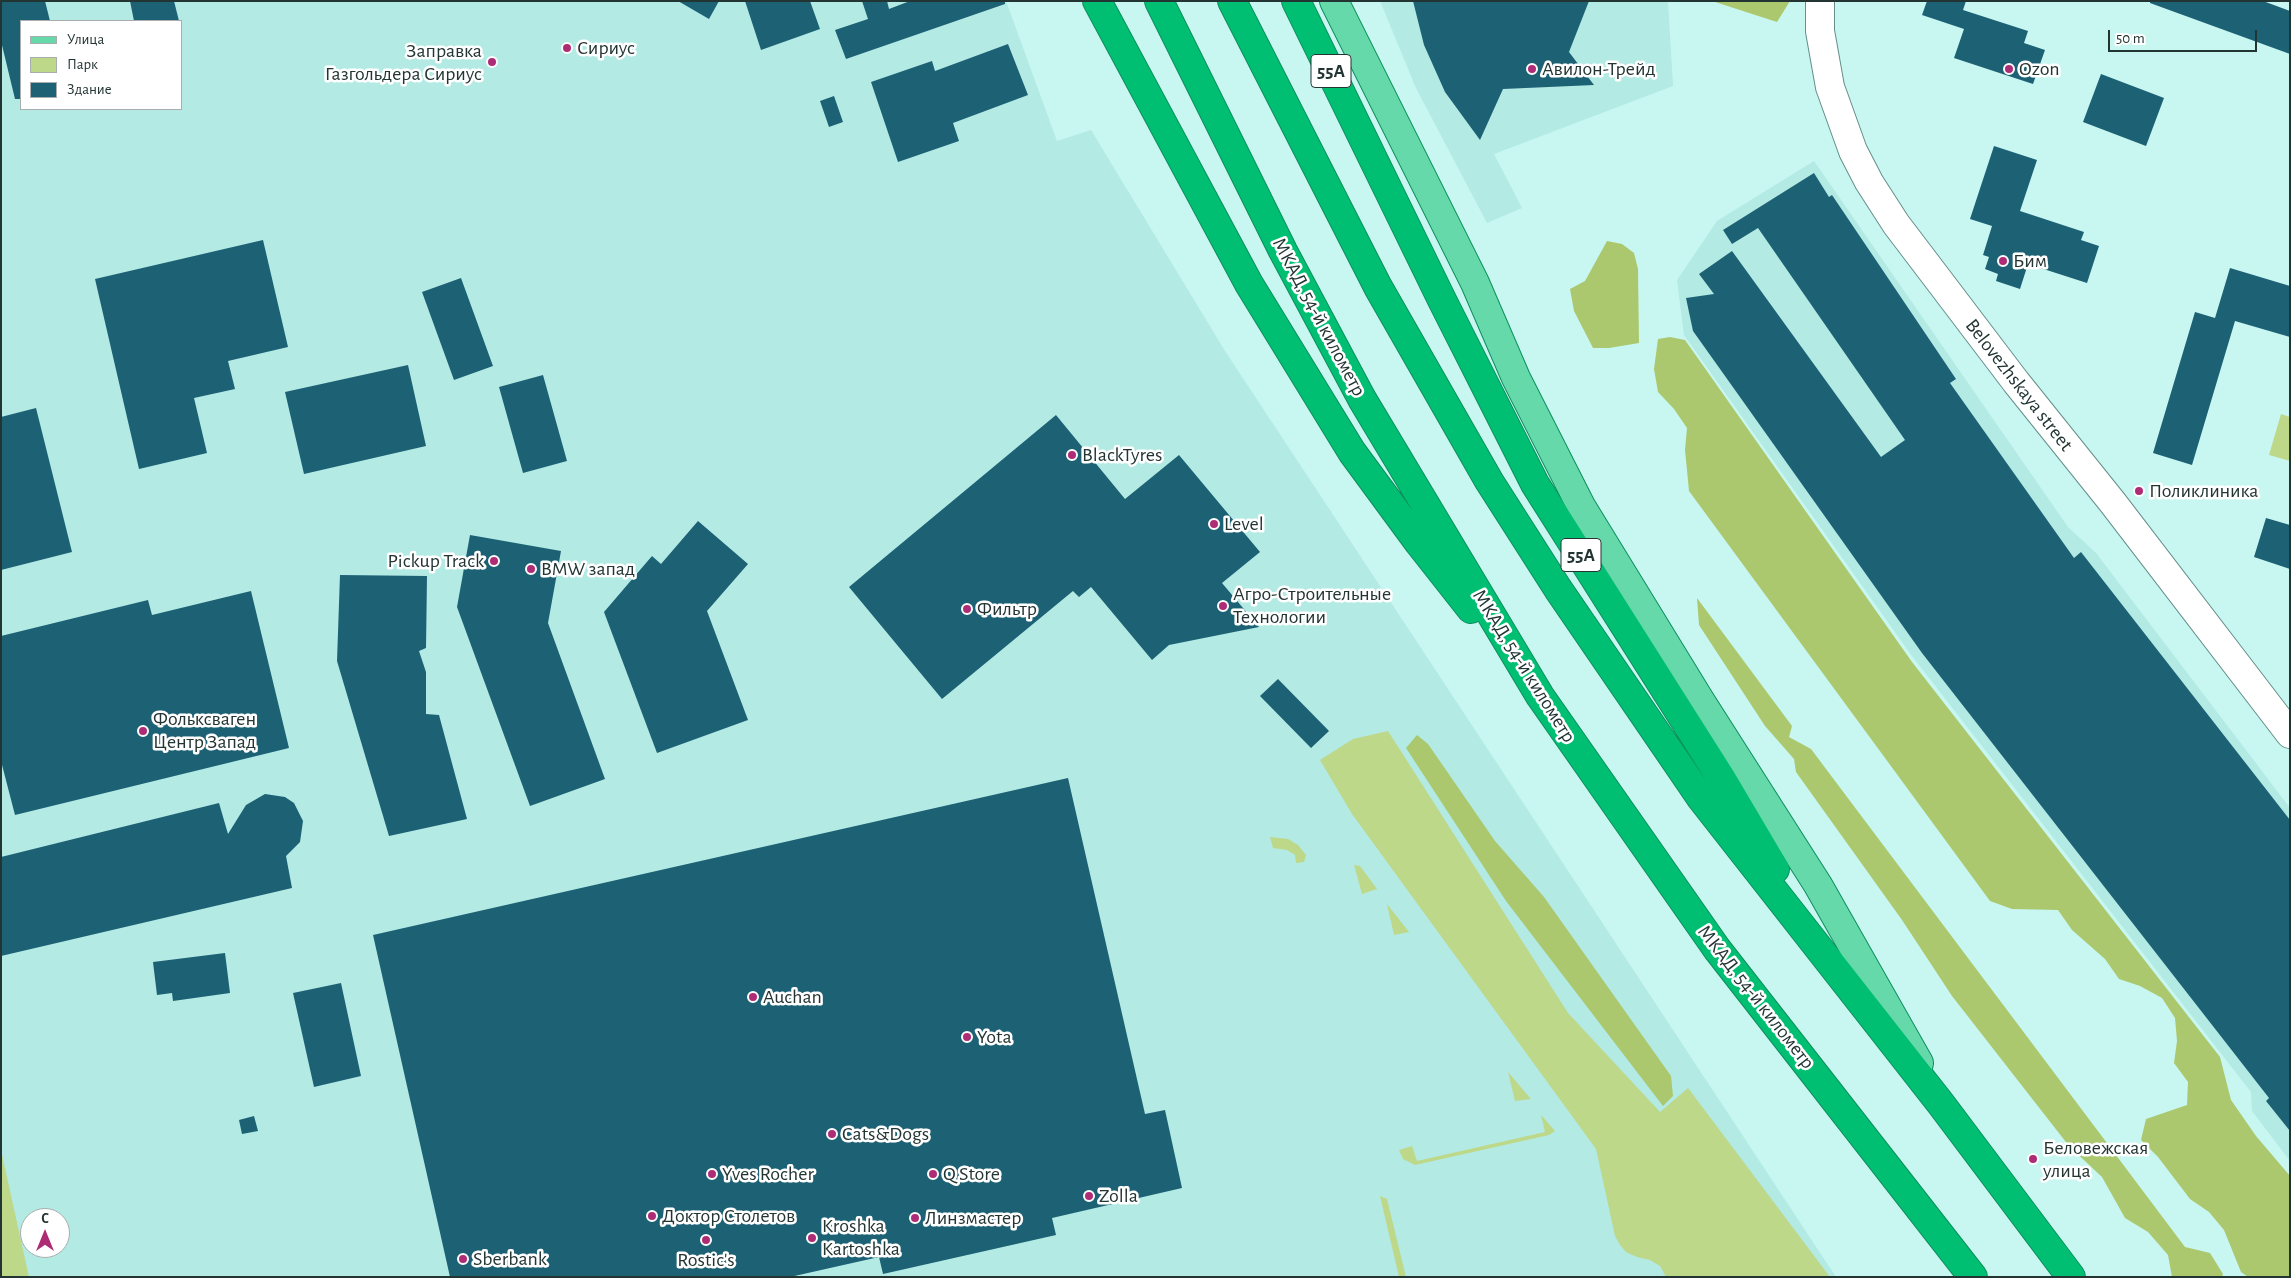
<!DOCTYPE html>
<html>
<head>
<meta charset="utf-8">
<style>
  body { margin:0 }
  #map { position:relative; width:2291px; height:1278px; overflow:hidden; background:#c8f6f1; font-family:"Alegreya Sans",sans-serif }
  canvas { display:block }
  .frame { position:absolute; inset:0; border:2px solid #233533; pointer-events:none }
  .legend { position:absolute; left:20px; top:20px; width:162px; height:90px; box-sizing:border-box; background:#fff; border:1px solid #a7aead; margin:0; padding:6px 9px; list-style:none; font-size:15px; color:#233533 }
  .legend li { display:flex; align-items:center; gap:10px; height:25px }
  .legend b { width:25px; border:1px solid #a7aead }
  .north { position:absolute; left:20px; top:1208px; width:50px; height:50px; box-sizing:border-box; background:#fff; border:1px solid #a7aead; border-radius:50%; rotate:0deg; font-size:14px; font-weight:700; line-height:20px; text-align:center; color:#233533 }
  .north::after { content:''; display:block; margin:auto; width:18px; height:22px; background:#ae2b75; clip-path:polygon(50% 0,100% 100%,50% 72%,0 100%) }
  .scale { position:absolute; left:2108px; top:30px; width:149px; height:22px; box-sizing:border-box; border:2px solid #233533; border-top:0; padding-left:6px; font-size:15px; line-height:18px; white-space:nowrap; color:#233533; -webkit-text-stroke:4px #fff; paint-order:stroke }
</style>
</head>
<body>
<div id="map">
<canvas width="2291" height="1278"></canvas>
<div class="frame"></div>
<ul class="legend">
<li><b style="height:6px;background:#66d9ab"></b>Улица</li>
<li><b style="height:14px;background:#bed88a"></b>Парк</li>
<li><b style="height:14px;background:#1d6175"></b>Здание</li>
</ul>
<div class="north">С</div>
<div class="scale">50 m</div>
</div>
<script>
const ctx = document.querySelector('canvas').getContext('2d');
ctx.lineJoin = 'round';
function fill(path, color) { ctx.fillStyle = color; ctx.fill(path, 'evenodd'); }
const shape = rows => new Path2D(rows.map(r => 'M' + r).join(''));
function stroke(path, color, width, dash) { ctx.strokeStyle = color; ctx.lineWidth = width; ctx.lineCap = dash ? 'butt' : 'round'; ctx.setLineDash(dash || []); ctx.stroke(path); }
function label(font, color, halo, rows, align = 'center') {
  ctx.font = font + ' "Alegreya Sans",sans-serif'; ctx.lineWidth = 5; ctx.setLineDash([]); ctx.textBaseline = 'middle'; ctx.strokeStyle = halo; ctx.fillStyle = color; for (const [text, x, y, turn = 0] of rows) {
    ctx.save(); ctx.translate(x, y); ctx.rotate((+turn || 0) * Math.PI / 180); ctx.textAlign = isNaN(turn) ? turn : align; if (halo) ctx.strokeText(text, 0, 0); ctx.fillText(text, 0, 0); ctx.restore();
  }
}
const built = shape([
  [1,1,1006,1,1057,141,1091,130,1225,351,1836,1277,1,1277],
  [21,21,181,21,181,109,21,109],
  [30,1218,60,1218,60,1248,30,1248],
  [1380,1,1668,1,1673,86,1494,154,1522,208,1487,223,1416,88],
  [1814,161,2068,527,2096,553,2290,808,2290,1161,2252,1111,2251,1092,1912,656,1684,335,1677,280,1717,221]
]);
const green = shape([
  [2281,414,2290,417,2290,461,2269,455],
  [1388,731,1568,1013,1660,1112,1688,1088,1830,1277,1666,1277,1660,1266,1650,1260,1637,1257,1626,1252,1620,1245,1615,1236,1596,1149,1352,814,1320,760,1353,739],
  [1270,837,1288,839,1298,845,1306,855,1304,862,1296,863,1295,855,1287,850,1273,848],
  [1354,865,1360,866,1377,889,1362,894],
  [1387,904,1409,932,1394,935],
  [1508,1072,1531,1099,1515,1101],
  [1541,1115,1555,1131,1549,1135,1415,1165,1403,1159,1399,1150,1412,1146,1417,1161,1545,1132],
  [1,1150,29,1277,1,1277],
  [1380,1196,1387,1199,1406,1277,1399,1277]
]);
const forest = shape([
  [1712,1,1790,1,1777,22],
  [1607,241,1622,244,1634,253,1638,269,1639,343,1609,348,1593,348,1574,311,1570,289,1585,281],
  [1670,337,1685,340,1912,662,2220,1057,2231,1100,2256,1136,2290,1176,2290,1277,2248,1277,2241,1272,2224,1230,2209,1212,2190,1199,2158,1157,2141,1140,2146,1119,2187,1105,2188,1082,2174,1063,2177,1041,2175,1018,2162,998,2140,986,2119,979,2105,959,2072,930,2058,910,2012,909,1990,901,1689,491,1685,450,1687,428,1674,409,1658,392,1654,369,1658,339],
  [1697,598,1792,726,1789,737,1811,749,2185,1247,2210,1253,2223,1274,2222,1277,2172,1277,2168,1255,2148,1232,2125,1218,2102,1177,2069,1146,1952,996,1902,920,1796,772,1794,759,1765,726,1699,625],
  [1417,735,1428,744,1495,841,1544,897,1671,1076,1673,1096,1663,1106,1506,901,1406,748]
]);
const building = shape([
  [1,1,45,1,50,21,21,21,21,99,15,99,1,41],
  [130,1,174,1,179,21,134,21],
  [678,1,719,1,709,19],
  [745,1,810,1,820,29,761,50],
  [862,1,887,1,889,9,910,1,1005,1,1005,4,846,59,835,30,868,19],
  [1413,1,1589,1,1569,52,1594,85,1503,89,1480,140,1445,92,1424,45],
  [1927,1,1966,1,1963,10,2028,31,2024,43,2045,50,2033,84,1954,58,1964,29,1922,15],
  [2150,1,2263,1,2290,11,2290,54,2150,3],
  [1008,44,1028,95,953,123,959,141,898,162,871,82,932,61,935,71],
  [2101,74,2164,98,2146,146,2083,122],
  [834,96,843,122,829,127,820,101],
  [1994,146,2037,160,2020,211,2084,232,2081,240,2099,246,2087,283,2028,264,2020,289,1996,281,1998,274,1985,269,1989,257,1983,255,1992,226,1970,219],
  [1814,173,1829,197,1832,195,1956,379,1950,383,2074,558,2081,552,2290,820,2290,1131,2266,1101,2269,1098,1922,653,1693,331,1686,298,1714,294,1699,274,1732,251,1881,457,1905,440,1758,228,1732,244,1723,230],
  [263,240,288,347,228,361,235,389,194,398,207,453,139,469,95,279],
  [2230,268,2290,286,2290,337,2235,321,2192,465,2153,453,2195,312,2215,318],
  [461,278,493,366,454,380,422,292],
  [408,365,426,446,304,474,285,392],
  [543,375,567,461,523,473,499,387],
  [36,408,72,552,1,570,1,417],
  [1056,415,1125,499,1179,455,1260,552,1222,583,1259,627,1169,645,1152,660,1091,587,1079,597,1073,591,942,699,849,587],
  [2266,518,2290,525,2290,569,2254,557],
  [698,521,748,564,707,611,748,720,657,753,604,612,652,556,661,564],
  [470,535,561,551,548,623,605,779,530,806,457,607],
  [340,575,427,576,426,648,419,651,426,672,426,714,439,715,467,819,389,836,337,661],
  [251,591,289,748,15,815,1,761,1,636,148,600,152,615],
  [1278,679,1329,731,1311,748,1260,696],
  [1068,778,1145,1114,1165,1110,1182,1188,1052,1218,1056,1235,883,1274,879,1257,790,1277,450,1277,373,935],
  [265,794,285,797,294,803,303,821,300,842,286,856,292,888,1,956,1,857,219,803,228,834,246,805],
  [225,953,230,993,173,1001,172,993,157,995,153,962],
  [341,983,361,1076,314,1087,293,993],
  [254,1116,258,1131,242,1134,239,1120]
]);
const secondary = shape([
  [1820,1,1820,31,1830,87,1853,151,1869,182,1896,224,2016,382,2113,503,2290,734]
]);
const primary = shape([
  [1334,1,1475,283,1516,378,1581,506,1700,700,1818,885,1919,1063]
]);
const highway = shape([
  [1097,1,1249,284,1352,452,1419,543,1471,609],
  [1159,1,1283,251,1362,399,1540,696,1717,949,1973,1277],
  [1232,1,1378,287,1489,481,1558,589,1701,798,1941,1104,2071,1277],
  [1296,1,1442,300,1535,484,1723,781,1775,869]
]);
const markers = [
  [567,48,5,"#ae2b75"],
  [492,62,5,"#ae2b75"],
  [1532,69,5,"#ae2b75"],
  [2009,69,5,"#ae2b75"],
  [2003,261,5,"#ae2b75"],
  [1072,455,5,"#ae2b75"],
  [2139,491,5,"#ae2b75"],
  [1214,524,5,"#ae2b75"],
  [494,561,5,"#ae2b75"],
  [531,569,5,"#ae2b75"],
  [1223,606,5,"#ae2b75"],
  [967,609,5,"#ae2b75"],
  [143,731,5,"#ae2b75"],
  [753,997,5,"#ae2b75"],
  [967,1037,5,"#ae2b75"],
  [832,1134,5,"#ae2b75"],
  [2033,1159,5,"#ae2b75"],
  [712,1174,5,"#ae2b75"],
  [933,1174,5,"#ae2b75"],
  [1089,1196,5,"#ae2b75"],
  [652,1216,5,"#ae2b75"],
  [915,1218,5,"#ae2b75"],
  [812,1238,5,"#ae2b75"],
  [706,1240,5,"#ae2b75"],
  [463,1259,5,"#ae2b75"]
];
const shields = [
  [1331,71,40],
  [1581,555,40]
];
const shieldNames = [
  ["55А",1331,71],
  ["55А",1581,555]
];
const poiNames = [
  ["Сириус",577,48],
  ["Заправка",482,51,"right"],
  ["Газгольдера Сириус",482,74,"right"],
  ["Авилон-Трейд",1542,69],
  ["Ozon",2019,69],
  ["Бим",2013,261],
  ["BlackTyres",1082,455],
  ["Поликлиника",2149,491],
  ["Level",1224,524],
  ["Pickup Track",484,561,"right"],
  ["BMW запад",541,569],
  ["Агро-Строительные",1233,594],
  ["Технологии",1233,617],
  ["Фильтр",977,609],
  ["Фольксваген",153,719],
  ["Центр Запад",153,742],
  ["Auchan",763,997],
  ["Yota",977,1037],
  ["Cats&Dogs",842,1134],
  ["Беловежская",2043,1148],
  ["улица",2043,1171],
  ["Yves Rocher",722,1174],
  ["Q Store",943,1174],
  ["Zolla",1099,1196],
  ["Доктор Столетов",662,1216],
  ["Линзмастер",925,1218],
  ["Kroshka",822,1226],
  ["Kartoshka",822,1249],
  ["Sberbank",473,1259],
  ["Rostic's",706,1260,"center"]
];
const streetNames = [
  ["МКАД, 54-й километр",1319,317,62],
  ["Belovezhskaya street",2019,385,52],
  ["МКАД, 54-й километр",1524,666,58],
  ["МКАД, 54-й километр",1756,997,52]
];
fill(built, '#b3eae4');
fill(green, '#bed88a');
fill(forest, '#abc86e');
fill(building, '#1d6175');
stroke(secondary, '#658f8b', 30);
stroke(primary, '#0c8f5d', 30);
stroke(highway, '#0c8f5d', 30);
stroke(secondary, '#fff', 28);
stroke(primary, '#66d9ab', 28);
stroke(highway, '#00bf73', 28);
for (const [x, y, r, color] of markers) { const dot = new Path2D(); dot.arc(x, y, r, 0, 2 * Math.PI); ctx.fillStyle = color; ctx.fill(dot); stroke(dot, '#fff', 2); }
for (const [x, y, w] of shields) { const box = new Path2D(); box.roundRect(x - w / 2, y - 16.5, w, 33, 4); ctx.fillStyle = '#fff'; ctx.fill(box); stroke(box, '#233533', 1); }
label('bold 19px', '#233533', null, shieldNames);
label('20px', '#233533', '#fff', poiNames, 'left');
label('20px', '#233533', '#fff', streetNames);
</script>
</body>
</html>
